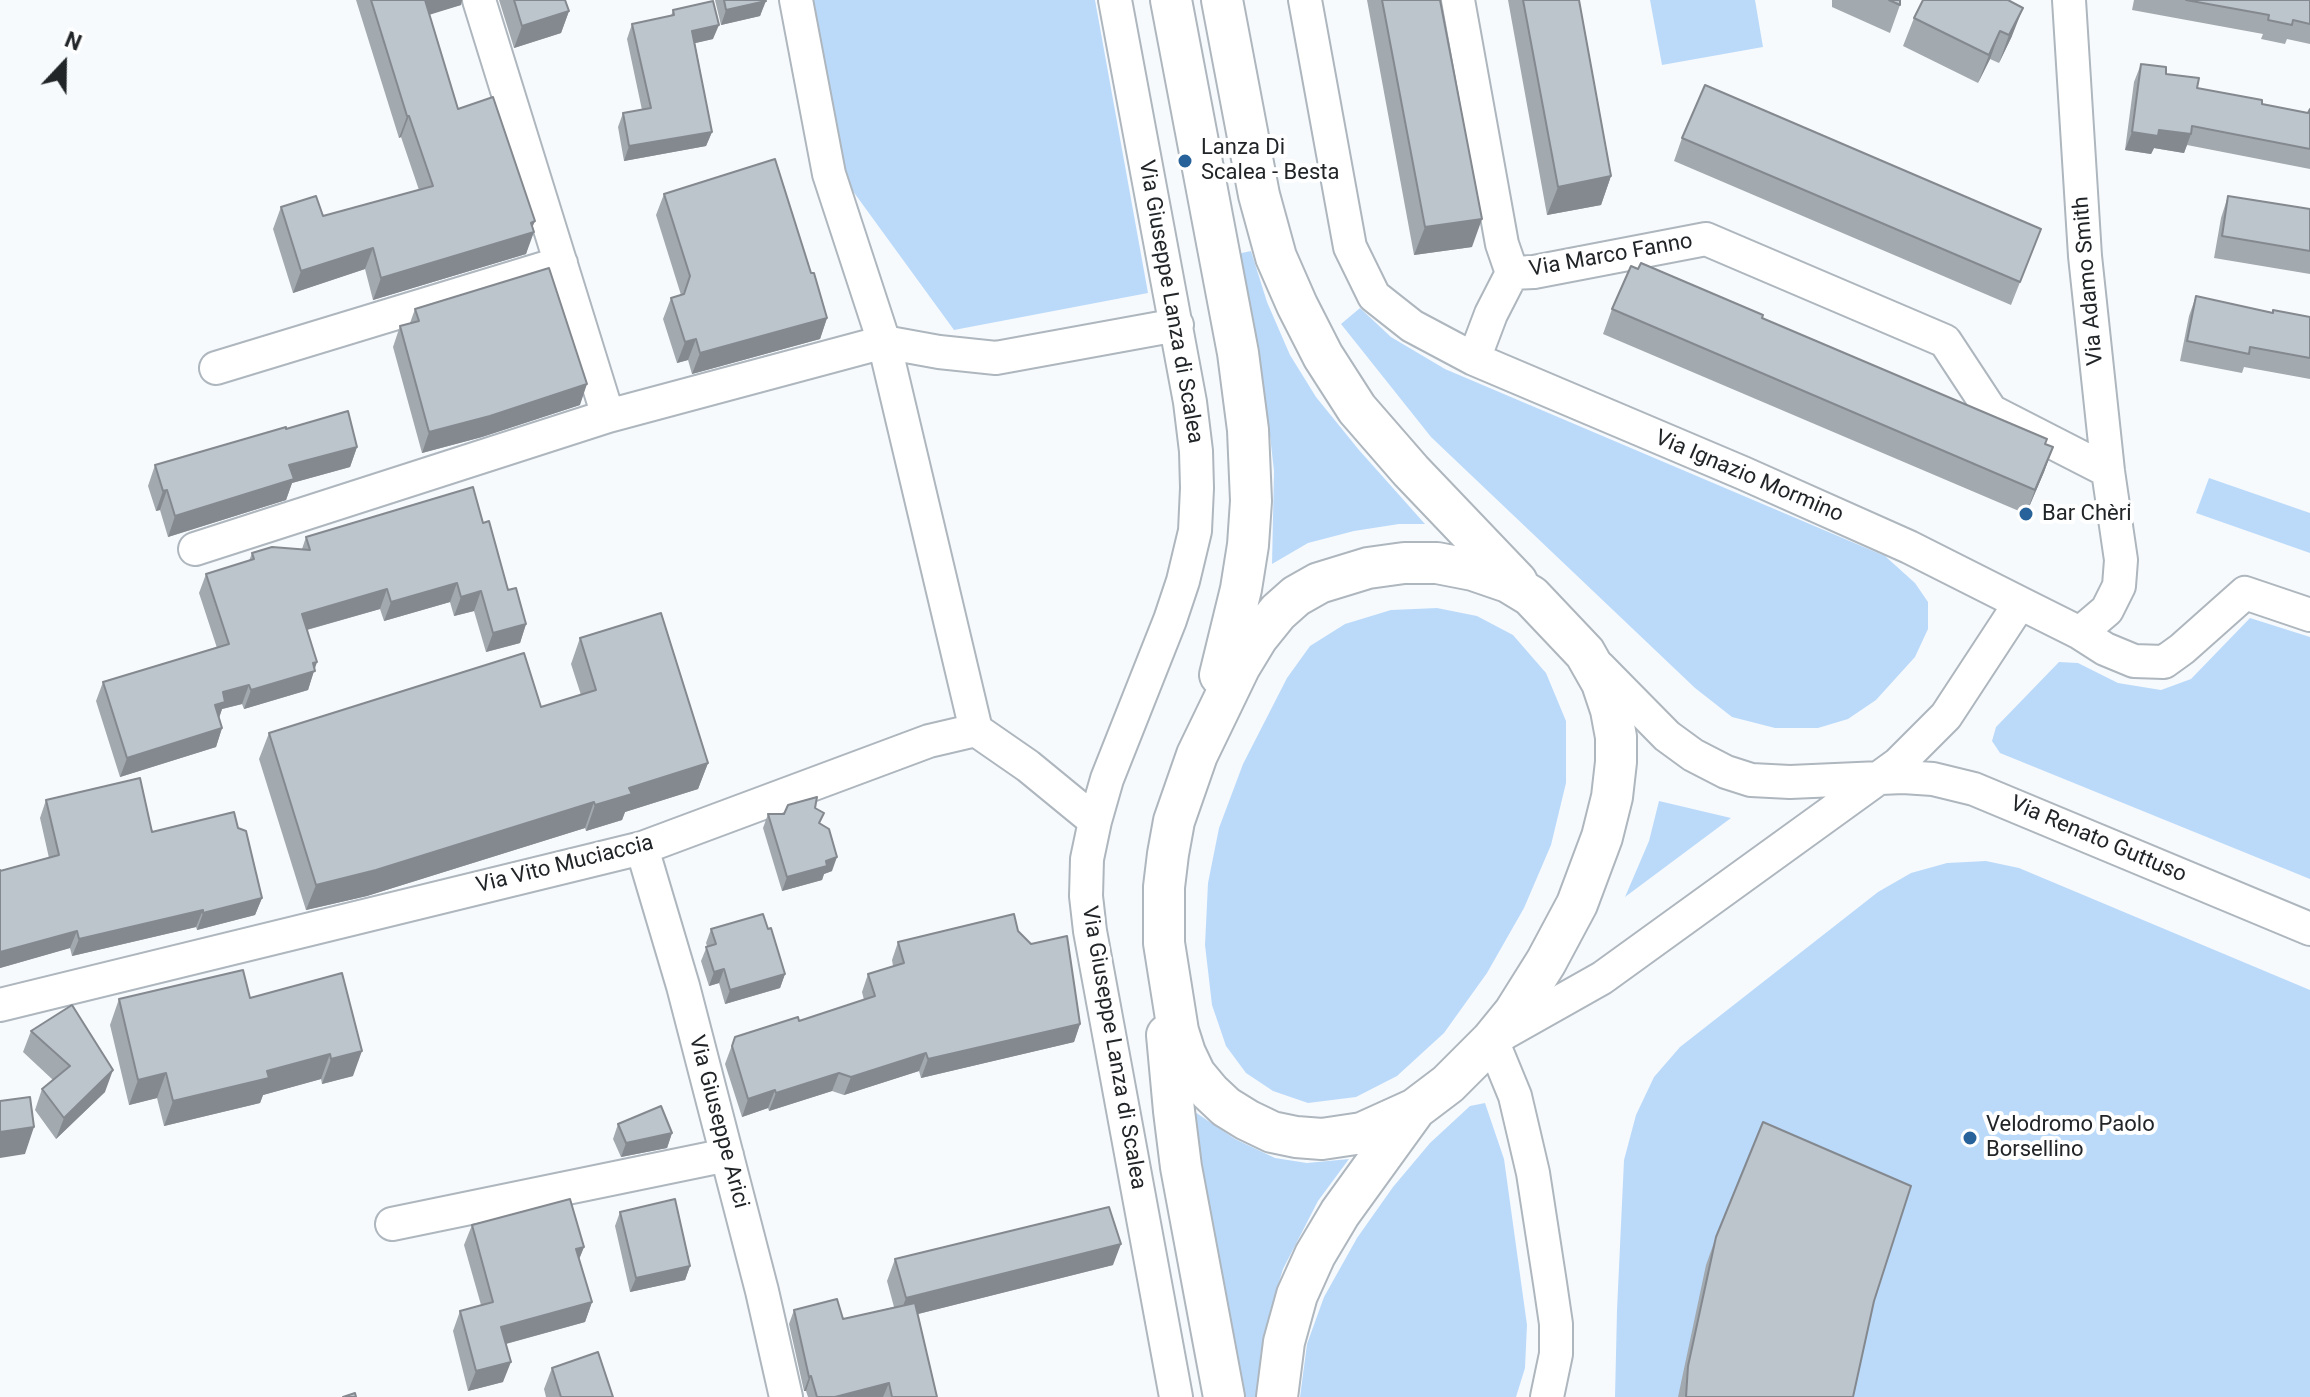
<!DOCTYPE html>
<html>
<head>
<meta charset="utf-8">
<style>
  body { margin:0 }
  #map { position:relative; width:2310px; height:1397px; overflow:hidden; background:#f7fafd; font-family:Roboto,sans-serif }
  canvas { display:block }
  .north { position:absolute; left:24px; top:24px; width:80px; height:80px; -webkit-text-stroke:6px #fff; paint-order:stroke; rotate:22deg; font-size:22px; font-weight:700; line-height:32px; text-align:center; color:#222528 }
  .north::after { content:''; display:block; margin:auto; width:28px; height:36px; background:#222528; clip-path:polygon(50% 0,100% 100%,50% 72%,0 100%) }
</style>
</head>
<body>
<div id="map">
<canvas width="2310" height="1397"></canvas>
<div class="north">N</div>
</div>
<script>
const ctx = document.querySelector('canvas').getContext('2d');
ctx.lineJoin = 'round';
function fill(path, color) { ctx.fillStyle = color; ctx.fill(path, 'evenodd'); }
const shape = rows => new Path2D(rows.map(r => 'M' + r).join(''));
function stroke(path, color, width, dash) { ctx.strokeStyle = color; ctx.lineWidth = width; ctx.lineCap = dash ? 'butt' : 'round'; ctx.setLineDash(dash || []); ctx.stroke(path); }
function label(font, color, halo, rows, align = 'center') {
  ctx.font = font + ' Roboto,sans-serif'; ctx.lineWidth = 8; ctx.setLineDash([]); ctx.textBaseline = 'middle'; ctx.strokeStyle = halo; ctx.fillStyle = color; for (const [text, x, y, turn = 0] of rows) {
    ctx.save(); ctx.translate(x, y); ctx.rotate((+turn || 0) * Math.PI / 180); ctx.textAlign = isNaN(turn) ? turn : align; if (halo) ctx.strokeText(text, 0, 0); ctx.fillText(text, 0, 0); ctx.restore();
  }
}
const green = shape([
  [812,0,1095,0,1148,293,954,330,847,183],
  [1650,0,1755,0,1763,47,1662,65],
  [1251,251,1267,302,1290,355,1316,397,1359,450,1425,524,1399,524,1354,531,1308,543,1272,564,1274,471,1268,418,1258,356,1237,254],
  [1360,308,1391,337,1445,369,1885,556,1915,583,1928,602,1928,629,1915,657,1876,700,1848,719,1818,728,1775,728,1732,717,1695,688,1431,437,1341,324],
  [2209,478,2310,513,2310,553,2196,513],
  [1437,608,1477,616,1513,635,1546,673,1566,721,1566,783,1551,845,1524,908,1487,973,1444,1033,1397,1076,1356,1097,1308,1103,1273,1091,1246,1073,1226,1046,1212,1005,1205,945,1208,883,1219,828,1243,764,1287,678,1310,646,1345,624,1391,610],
  [2250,618,2310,637,2310,879,2000,753,1992,741,1996,727,2059,662,2078,663,2118,683,2161,690,2191,679],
  [1659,801,1731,818,1625,897,1649,841],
  [1986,861,2019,868,2310,990,2310,1397,1615,1397,1617,1310,1624,1160,1636,1115,1654,1077,1680,1047,1878,892,1911,873,1947,863],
  [1485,1103,1504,1159,1527,1325,1525,1368,1516,1397,1300,1397,1307,1344,1324,1297,1357,1238,1393,1187,1430,1143,1470,1106],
  [1195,1112,1235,1139,1275,1158,1307,1163,1349,1159,1318,1201,1283,1269,1271,1308,1261,1351,1257,1397,1240,1397,1192,1117]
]);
const minor = shape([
  [479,0,608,416],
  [796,0,829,174,884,342,976,730],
  [1115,0,1190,402,1196,451,1197,488,1195,531,1183,581,1170,620,1107,779,1095,821,1087,859,1086,896,1090,931,1176,1397],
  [1305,0,1350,247,1374,296,1412,326,1474,359,1743,473,1909,547,2020,603],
  [1458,0,1502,244,1512,273,1534,272,1706,239,1945,341,1991,411,2108,471],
  [1474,359,1491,314,1512,273],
  [216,368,561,263],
  [195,549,608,416,884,342,939,352,996,358,1177,325],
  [2080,633,2105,649,2134,661,2164,662,2182,649,2245,593,2310,615],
  [1599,667,1667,736,1693,755,1726,772,1751,780,1790,782,1903,777,1933,779,1974,789,2310,929],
  [642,848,683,986,762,1291,786,1397],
  [0,1005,642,848,929,741,976,730,1028,766,1095,821],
  [392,1224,727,1155],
  [1547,1397,1556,1354,1556,1324,1550,1283,1533,1173,1515,1096,1492,1040,1602,978,1898,764,1946,716,2020,603,2080,633,2107,610,2119,586,2121,560,2108,471,2085,256,2069,0]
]);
const tertiary = shape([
  [1171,0,1238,353,1248,430,1251,501,1248,545,1241,589,1220,675],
  [1222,0,1259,195,1276,257,1297,305,1323,356,1357,409,1411,471,1517,582],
  [1404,563,1437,563,1473,570,1508,582,1531,596,1585,653,1602,683,1611,710,1616,737,1616,762,1612,797,1602,837,1577,904,1546,962,1514,1013,1492,1040,1448,1084,1415,1109,1362,1133,1322,1139,1296,1137,1272,1132,1247,1120,1226,1107,1210,1092,1195,1074,1185,1053,1178,1031,1164,943,1164,887,1168,854,1174,821,1197,755,1240,666,1257,638,1278,612,1296,596,1319,583,1368,568,1404,563],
  [1167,1035,1174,1111,1181,1167,1224,1397],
  [1277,1397,1284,1342,1297,1295,1315,1255,1340,1213,1413,1112]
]);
const wall = shape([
  [356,0,462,0,461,5,429,14,458,109,533,227,526,254,373,300,365,269,293,293,273,229,281,207,323,216,419,190,401,137,399,138],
  [499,0,565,0,569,11,561,33,514,48],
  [715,0,765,0,760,16,721,25],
  [1367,0,1440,0,1472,247,1414,255],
  [1508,0,1579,0,1611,176,1601,205,1547,215],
  [1832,0,1900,0,1900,5,1890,33,1832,7],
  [2134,0,2310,0,2310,44,2287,39,2285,44,2261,39,2263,34,2132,10],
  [2010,2,2012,36,1999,63,1990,59,1978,83,1903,46,1914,18],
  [673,10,713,39,695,43,712,132,706,146,624,161,618,127,623,113,642,110,627,39,632,24,671,16],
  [2141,64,2197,88,2262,104,2308,113,2310,109,2310,169,2187,145,2184,153,2154,148,2151,154,2125,150,2134,82],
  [1682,138,2041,229,2011,305,1674,161],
  [664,194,811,273,827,318,820,339,692,374,688,360,677,363,663,319,671,298,681,295,656,215],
  [2228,196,2310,209,2310,274,2214,258,2221,218],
  [2196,296,2273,313,2310,317,2310,379,2244,367,2242,373,2180,361,2189,316],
  [415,309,580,405,482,437,422,453,393,347,400,326,410,323],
  [1612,309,1762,318,2053,447,2044,472,2026,514,1603,334],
  [286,429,357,447,350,467,292,483,286,500,168,537,160,510,156,511,148,486,155,465],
  [483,523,508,590,526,624,520,643,486,652,474,611,454,616,450,602,384,621,380,609,307,630,314,669,308,690,244,709,242,704,222,709,219,718,222,728,216,747,120,777,96,701,103,682,217,648,199,593,206,574,249,561,252,553,302,549,306,537],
  [580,638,708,763,698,789,625,812,622,820,586,831,585,828,367,896,306,910,259,759,269,733,541,707,581,695,571,664],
  [46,800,152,832,238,828,262,898,255,915,197,930,196,927,72,956,70,948,0,968,0,870,0,871,49,858,40,818],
  [815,808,832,871,824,874,822,880,782,891,763,828,768,814,784,814],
  [711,929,768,929,785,974,780,988,725,1004,719,983,709,986,701,961,707,946,706,943],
  [1018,931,1080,1024,1074,1042,921,1078,919,1071,844,1095,832,1091,769,1111,768,1108,742,1117,725,1064,735,1037,799,1021,864,1000,862,992,868,974,893,966,892,960,898,942],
  [342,973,353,1076,322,1084,321,1079,263,1095,260,1103,164,1126,157,1098,129,1105,110,1025,119,999,250,998],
  [31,1031,105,1092,56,1139,35,1110,42,1089,53,1080,23,1052],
  [618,1124,672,1133,667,1148,621,1157,613,1139],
  [620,1212,690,1266,685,1280,630,1292,615,1226],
  [472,1225,584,1247,579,1259,592,1302,585,1322,506,1344,503,1382,468,1391,453,1331,460,1311,481,1305,464,1245],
  [1716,1237,1874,1301,1853,1397,1678,1397,1706,1265],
  [895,1259,1113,1265,918,1314,937,1397,808,1397,806,1391,804,1391,789,1324,794,1310,843,1319,894,1307,887,1281],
  [552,1368,613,1397,546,1397,544,1389]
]);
const shadedWall = shape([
  [423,0,462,0,461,5,416,19],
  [766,1,760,16,721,25,726,10],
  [2023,8,2012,36,1999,63,2009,35],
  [569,11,561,33,514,48,522,26],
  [719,25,713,39,687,45,692,31],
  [2000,31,1990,59,1978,83,1989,55],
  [407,116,409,116,401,137,399,138],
  [2159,130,2191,134,2184,153,2154,148,2151,154,2125,150,2132,132],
  [712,132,706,146,624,161,629,146],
  [1611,176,1601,205,1547,215,1558,187],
  [1482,219,1472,247,1414,255,1425,227],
  [535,221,530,233,534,232,526,254,373,300,381,278],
  [373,248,365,269,293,293,301,271],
  [827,318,820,339,692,374,700,353],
  [696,339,688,360,677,363,685,342],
  [587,384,580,405,482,437,422,453,429,432],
  [357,447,350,467,292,483,286,500,168,537,175,516,289,465],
  [2053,447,2044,472,2026,514,2035,490],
  [167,490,160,510,156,511,163,491],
  [457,583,450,602,384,621,391,602],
  [387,589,380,609,295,633,302,614],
  [481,591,474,611,454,616,461,597],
  [526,624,520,643,486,652,493,633],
  [317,662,308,690,244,709,251,690],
  [249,685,242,704,222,709,218,721,215,705,223,692],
  [222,728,216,747,120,777,127,758],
  [708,763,698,789,625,812,622,820,586,831,595,805,629,788],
  [594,802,585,828,367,896,306,910,316,885],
  [837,857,832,871,824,874,822,880,782,891,787,877,826,861],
  [262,898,255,915,197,930,203,913],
  [203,910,196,927,72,956,79,939],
  [77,931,70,948,0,968,0,952],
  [724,969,719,983,709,986,714,972],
  [785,974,780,988,725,1004,730,990],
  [1080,1024,1074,1042,921,1078,928,1059],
  [362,1051,353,1076,322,1084,331,1059],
  [926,1053,919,1071,844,1095,851,1077],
  [330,1054,321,1079,263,1095,260,1103,164,1126,173,1101,267,1071],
  [113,1070,105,1092,56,1139,64,1118],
  [166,1073,157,1098,129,1105,138,1080],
  [839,1073,832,1091,769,1111,776,1093],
  [775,1090,768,1108,742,1117,748,1099],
  [34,1127,25,1154,0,1158,0,1132],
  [672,1133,667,1148,621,1157,626,1143],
  [1121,1244,1113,1265,898,1319,906,1298],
  [584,1247,576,1267,576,1249],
  [690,1266,685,1280,630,1292,636,1278],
  [592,1302,585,1322,494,1347,501,1327],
  [511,1362,503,1382,468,1391,476,1371],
  [811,1376,806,1391,804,1391,809,1377],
  [889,1383,883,1397,835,1397]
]);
const building = shape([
  [371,0,425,0,458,109,493,97,535,221,531,223,534,232,381,278,373,248,301,271,281,207,316,196,323,216,433,186,409,116,407,116,371,0],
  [514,0,565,0,569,11,522,26,514,0],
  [724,0,765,0,766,1,726,10,724,0],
  [1382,0,1440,0,1482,219,1425,227,1382,0],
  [1523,0,1579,0,1611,176,1558,187,1523,0],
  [1889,0,1900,0,1900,5,1889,0],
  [1923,0,2008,0,2023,8,2009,35,2000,31,1989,55,1914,18,1923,0],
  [2186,0,2310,0,2310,24,2293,20,2292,25,2268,20,2269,15,2186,0],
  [713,1,719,25,692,31,712,132,629,146,623,113,651,108,632,24,674,15,673,10,713,1],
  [2141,64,2166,67,2166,74,2199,78,2197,88,2262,100,2262,104,2308,113,2310,109,2310,149,2192,126,2191,134,2159,130,2158,136,2132,132,2141,64],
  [1705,85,2041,229,2020,282,1682,138,1705,85],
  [775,159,811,273,814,273,827,318,700,353,696,339,685,342,671,298,684,294,690,276,664,194,775,159],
  [2228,196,2310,209,2310,251,2222,236,2228,196],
  [1641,263,1763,315,1762,318,2047,439,2045,444,2053,447,2035,490,1612,309,1631,266,1638,269,1641,263],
  [549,268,587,384,490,416,429,432,400,326,419,321,415,309,549,268],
  [2196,296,2273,313,2273,310,2310,317,2310,358,2250,347,2249,354,2187,341,2196,296],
  [348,411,357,447,289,465,294,479,175,516,167,490,163,491,155,465,286,427,286,429,348,411],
  [473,487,483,523,489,521,508,590,516,588,526,624,493,633,481,591,461,597,457,583,391,602,387,589,302,614,317,662,313,663,315,671,251,690,249,685,223,692,225,702,215,705,222,728,127,758,103,682,229,644,206,574,254,559,252,553,272,547,310,550,306,537,473,487],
  [661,613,708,763,629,788,632,794,595,805,594,802,376,870,316,885,269,733,524,653,541,707,596,690,580,638,661,613],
  [140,778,152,832,234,812,238,828,246,831,262,898,203,913,203,910,79,939,77,931,0,952,0,870,0,871,59,855,46,800,140,778],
  [817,797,815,808,824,813,819,823,829,829,837,857,826,861,827,866,787,877,768,814,784,814,788,805,817,797],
  [763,914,768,929,771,928,785,974,730,990,724,969,714,972,706,947,716,944,711,929,763,914],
  [1014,914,1018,931,1031,944,1067,936,1080,1024,928,1059,926,1053,851,1077,839,1073,776,1093,775,1090,748,1099,732,1046,735,1037,798,1017,799,1021,875,996,868,974,904,963,898,942,1014,914],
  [243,970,250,998,342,973,362,1051,331,1059,330,1054,267,1071,269,1078,173,1101,166,1073,138,1080,119,999,243,970],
  [72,1005,113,1070,64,1118,42,1089,70,1066,31,1031,72,1005],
  [30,1097,34,1127,0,1132,0,1101,30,1097],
  [661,1106,672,1133,626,1143,618,1124,661,1106],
  [1763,1122,1911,1186,1874,1301,1853,1397,1686,1397,1688,1366,1716,1237,1763,1122],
  [570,1199,584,1247,576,1249,592,1302,501,1327,511,1362,476,1371,460,1311,493,1302,472,1225,570,1199],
  [675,1199,690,1266,636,1278,620,1212,675,1199],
  [1109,1207,1121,1244,906,1298,895,1259,1109,1207],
  [837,1299,843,1319,915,1303,937,1397,892,1397,889,1383,835,1397,817,1397,811,1376,809,1377,794,1310,837,1299],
  [598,1352,613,1397,561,1397,552,1368,598,1352],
  [355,1393,356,1397,343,1397,355,1393]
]);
const markers = [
  [1185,161,8,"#27639a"],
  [2026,514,8,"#27639a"],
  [1970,1138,8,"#27639a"]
];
const poiNames = [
  ["Lanza Di",1201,148],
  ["Scalea - Besta",1201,173],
  ["Bar Chèri",2042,514],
  ["Velodromo Paolo",1986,1125],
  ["Borsellino",1986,1150]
];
const streetNames = [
  ["Via Marco Fanno",1611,256,-10],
  ["Via Adamo Smith",2089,281,-95],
  ["Via Giuseppe Lanza di Scalea",1170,302,80],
  ["Via Ignazio Mormino",1749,477,23],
  ["Via Renato Guttuso",2098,840,23],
  ["Via Vito Muciaccia",565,865,-14],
  ["Via Giuseppe Lanza di Scalea",1113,1048,80],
  ["Via Giuseppe Arici",718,1122,75]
];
fill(green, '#bbdafa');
stroke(minor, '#aeb6be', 36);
stroke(tertiary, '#aeb6be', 44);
stroke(minor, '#fff', 32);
stroke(tertiary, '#fff', 40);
fill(wall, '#a2a9af');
fill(shadedWall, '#84898f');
fill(building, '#bcc4cc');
stroke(building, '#84898f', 2);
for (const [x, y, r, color] of markers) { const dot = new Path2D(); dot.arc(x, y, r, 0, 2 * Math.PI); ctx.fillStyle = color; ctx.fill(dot); stroke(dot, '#fff', 3); }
label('22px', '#222528', '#fff', poiNames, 'left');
label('22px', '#222528', '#fff', streetNames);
</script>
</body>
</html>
